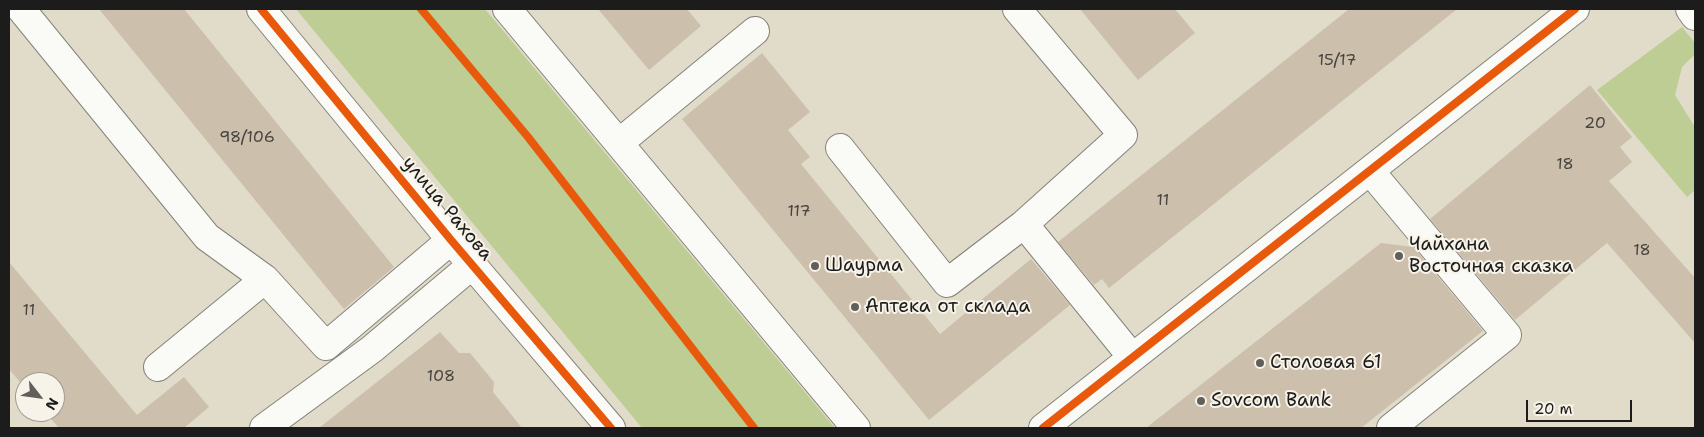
<!DOCTYPE html>
<html>
<head>
<meta charset="utf-8">
<style>
  body { margin:0 }
  #map { position:relative; width:1704px; height:437px; overflow:hidden; background:#e1dcca; font-family:"Shantell Sans",sans-serif }
  canvas { display:block }
  .frame { position:absolute; inset:0; border:10px solid #1c1c1c; pointer-events:none }
  .north { position:absolute; left:15px; top:372px; width:50px; height:50px; box-sizing:border-box; background:#f7f3e8; border:1px solid #9f9d96; border-radius:50%; rotate:120deg; font-size:14px; font-weight:700; line-height:20px; text-align:center; color:#1c1c1c }
  .north::after { content:''; display:block; margin:auto; width:18px; height:22px; background:#615f59; clip-path:polygon(50% 0,100% 100%,50% 72%,0 100%) }
  .scale { position:absolute; left:1526px; top:400px; width:106px; height:22px; box-sizing:border-box; border:2px solid #1c1c1c; border-top:0; padding-left:6px; font-size:15px; line-height:18px; white-space:nowrap; color:#1c1c1c; -webkit-text-stroke:4px #f7f3e8; paint-order:stroke }
</style>
</head>
<body>
<div id="map">
<canvas width="1704" height="437"></canvas>
<div class="frame"></div>
<div class="north">N</div>
<div class="scale">20 m</div>
</div>
<script>
const ctx = document.querySelector('canvas').getContext('2d');
ctx.lineJoin = 'round';
function fill(path, color) { ctx.fillStyle = color; ctx.fill(path, 'evenodd'); }
const shape = rows => new Path2D(rows.map(r => 'M' + r).join(''));
function stroke(path, color, width, dash) { ctx.strokeStyle = color; ctx.lineWidth = width; ctx.lineCap = dash ? 'butt' : 'round'; ctx.setLineDash(dash || []); ctx.stroke(path); }
function label(font, color, halo, rows, align = 'center') {
  ctx.font = font + ' "Shantell Sans",sans-serif'; ctx.lineWidth = 4; ctx.setLineDash([]); ctx.textBaseline = 'middle'; ctx.strokeStyle = halo; ctx.fillStyle = color; for (const [text, x, y, turn = 0] of rows) {
    ctx.save(); ctx.translate(x, y); ctx.rotate((+turn || 0) * Math.PI / 180); ctx.textAlign = isNaN(turn) ? turn : align; if (halo) ctx.strokeText(text, 0, 0); ctx.fillText(text, 0, 0); ctx.restore();
  }
}
const green = shape([
  [296,9,485,9,835,428,642,428],
  [1682,27,1695,43,1695,54,1682,67,1675,95,1695,127,1695,190,1687,197,1597,90]
]);
const building = shape([
  [99,9,184,9,394,267,344,309],
  [598,9,687,9,701,26,649,70],
  [1080,9,1175,9,1195,33,1138,80],
  [1349,9,1457,9,1109,288,1102,279,1094,285,1058,242],
  [762,53,810,112,788,130,810,157,801,164,940,334,1031,259,1070,305,929,420,682,119],
  [1590,85,1632,137,1620,147,1632,162,1609,181,1695,278,1695,343,1607,243,1515,320,1430,219],
  [1381,243,1413,247,1483,331,1361,428,1146,428],
  [9,262,137,415,184,377,209,407,184,428,59,428,45,412,55,412,55,382,25,382,25,388,9,369],
  [440,332,459,353,470,353,494,382,493,392,522,428,319,428]
]);
const minor = shape([
  [21,9,207,237,265,279,326,346,451,240],
  [261,9,451,240,611,428],
  [507,9,856,428],
  [1017,9,1123,135,1024,224,1132,357],
  [1690,9,1695,16],
  [619,143,755,31],
  [840,148,947,283,1024,224],
  [1370,171,1507,335,1391,428],
  [158,367,265,279],
  [264,428,372,349,472,265],
  [1043,428,1575,9]
]);
const cycleway = shape([
  [261,9,451,240,611,428],
  [421,9,528,137,754,428],
  [1043,428,1575,9]
]);
const markers = [
  [1399,256,5,"#615f59"],
  [815,266,5,"#615f59"],
  [855,307,5,"#615f59"],
  [1260,363,5,"#615f59"],
  [1201,401,5,"#615f59"]
];
const numberNames = [
  ["15/17",1337,61],
  ["20",1595,124],
  ["98/106",247,138],
  ["18",1565,165],
  ["11",1163,201],
  ["117",799,212],
  ["18",1642,251],
  ["11",29,311],
  ["108",441,377]
];
const streetNames = [
  ["улица Рахова",447,209,50]
];
const poiNames = [
  ["Чайхана",1409,245],
  ["Восточная сказка",1409,267],
  ["Шаурма",825,266],
  ["Аптека от склада",865,307],
  ["Столовая 61",1270,363],
  ["Sovcom Bank",1211,401]
];
fill(green, '#bdcd94');
fill(building, '#ccbfac');
stroke(minor, '#858279', 30);
stroke(minor, '#fafaf7', 28);
stroke(cycleway, '#e8590c', 8);
for (const [x, y, r, color] of markers) { const dot = new Path2D(); dot.arc(x, y, r, 0, 2 * Math.PI); ctx.fillStyle = color; ctx.fill(dot); stroke(dot, '#f7f3e8', 2); }
label('16px', '#484540', null, numberNames);
label('19px', '#1c1c1c', '#f7f3e8', streetNames);
label('19px', '#1c1c1c', '#f7f3e8', poiNames, 'left');
</script>
</body>
</html>
